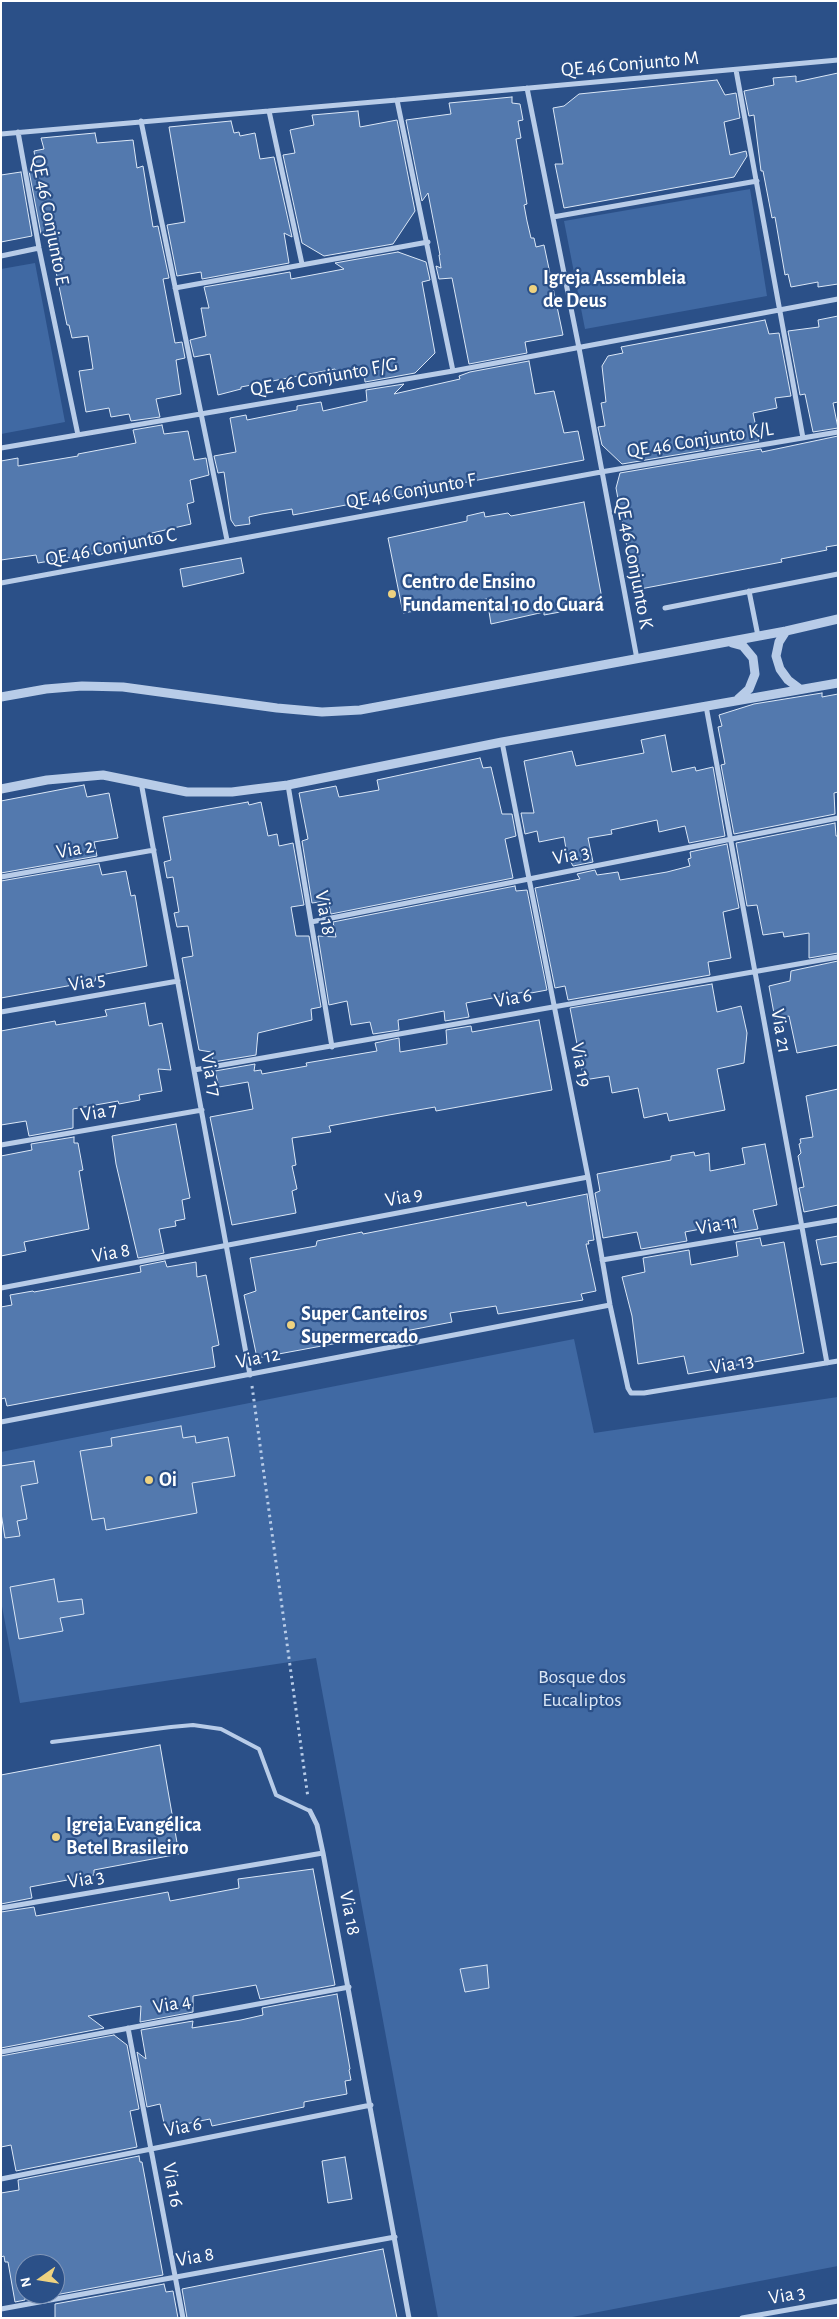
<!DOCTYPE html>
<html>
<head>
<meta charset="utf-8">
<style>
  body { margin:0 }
  #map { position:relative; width:839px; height:2319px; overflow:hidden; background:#2b5088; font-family:"Alegreya Sans",sans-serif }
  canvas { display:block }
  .frame { position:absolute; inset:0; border:2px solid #fff; pointer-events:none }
  .north { position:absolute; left:15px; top:2254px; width:50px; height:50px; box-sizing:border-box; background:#2b5088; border:1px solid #8096b8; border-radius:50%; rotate:257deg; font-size:14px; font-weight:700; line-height:20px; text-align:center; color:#fff }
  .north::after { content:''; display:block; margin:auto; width:18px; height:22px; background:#eed280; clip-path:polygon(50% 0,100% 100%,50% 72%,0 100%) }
</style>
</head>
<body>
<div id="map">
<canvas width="839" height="2319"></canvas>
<div class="frame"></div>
<div class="north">N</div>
</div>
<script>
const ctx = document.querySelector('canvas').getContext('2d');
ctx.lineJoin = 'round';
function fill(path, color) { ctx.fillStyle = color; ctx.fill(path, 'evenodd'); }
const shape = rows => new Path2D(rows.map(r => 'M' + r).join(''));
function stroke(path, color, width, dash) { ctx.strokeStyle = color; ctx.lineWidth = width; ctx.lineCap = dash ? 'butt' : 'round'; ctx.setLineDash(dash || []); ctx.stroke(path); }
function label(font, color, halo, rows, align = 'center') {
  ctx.font = font + ' "Alegreya Sans",sans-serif'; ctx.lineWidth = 4.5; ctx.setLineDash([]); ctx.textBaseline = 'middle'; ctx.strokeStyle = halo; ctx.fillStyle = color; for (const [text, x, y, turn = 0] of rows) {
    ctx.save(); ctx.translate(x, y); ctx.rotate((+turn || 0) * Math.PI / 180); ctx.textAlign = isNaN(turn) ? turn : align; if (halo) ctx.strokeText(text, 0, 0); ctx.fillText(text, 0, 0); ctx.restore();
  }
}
const green = shape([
  [750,189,767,296,585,329,564,221],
  [35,263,65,422,1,434,1,269],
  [574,1339,594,1433,838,1397,838,2266,567,2318,438,2318,316,1658,20,1703,1,1601,1,1452]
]);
const building = shape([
  [838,73,838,284,818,287,818,282,791,287,788,274,785,275,775,217,772,218,763,171,761,171,754,115,749,116,744,91,774,85,773,78,796,76,796,82,838,73],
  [717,80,725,95,736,93,740,118,724,122,730,155,746,151,747,156,734,177,564,208,555,164,563,164,553,108,564,106,579,94,717,80],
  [512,97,512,103,520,104,523,120,518,121,521,138,516,139,527,204,524,205,527,221,531,238,534,238,536,247,544,245,563,335,525,342,527,353,469,364,452,278,439,279,436,266,441,268,439,255,440,255,428,193,422,201,406,120,451,114,449,103,512,97],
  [358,111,360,127,397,120,415,211,393,244,324,256,302,243,283,155,295,153,290,130,314,125,312,115,358,111],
  [231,121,234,133,239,132,240,136,255,133,260,159,274,157,292,237,284,233,289,263,202,279,201,272,177,276,167,225,185,222,169,127,231,121],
  [95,133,97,143,133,140,137,168,143,166,153,227,158,226,169,278,163,279,175,343,182,342,185,358,176,360,181,394,156,399,160,417,131,421,129,414,111,417,109,408,86,412,79,371,93,369,88,336,72,338,69,325,67,325,48,233,41,234,29,171,37,170,34,151,44,149,41,138,95,133],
  [21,172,32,236,1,242,1,175,21,172],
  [398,252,426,262,430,280,422,282,435,353,415,373,365,382,364,372,335,377,335,369,241,387,241,389,218,395,210,354,194,357,190,340,206,336,201,308,209,308,204,287,290,272,291,279,344,269,335,263,398,252],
  [838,316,838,402,833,403,838,428,813,432,805,394,800,395,788,331,819,327,818,320,838,316],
  [765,320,769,334,779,333,791,396,775,398,777,408,753,413,759,441,622,464,602,445,598,427,605,426,601,403,606,402,602,366,608,356,623,353,621,347,765,320],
  [529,361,535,394,554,391,564,433,578,431,584,460,293,515,292,509,262,514,249,517,250,524,235,526,231,520,224,472,218,473,214,456,236,452,230,418,246,415,247,420,297,410,297,406,321,402,323,411,367,401,366,390,404,384,394,394,460,379,459,376,470,372,529,361],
  [162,425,164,434,188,431,194,460,206,458,209,475,190,480,194,502,187,504,191,524,152,533,155,543,38,563,36,555,1,560,1,461,18,458,18,466,78,456,78,454,136,443,133,430,162,425],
  [838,436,838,545,826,547,827,550,781,559,782,562,635,590,616,488,620,473,761,449,762,452,838,436],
  [584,502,603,604,544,615,544,612,491,624,487,599,403,613,388,538,467,521,467,516,484,512,485,517,508,513,511,516,584,502],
  [241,558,244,573,183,587,180,569,241,558],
  [822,693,822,697,838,694,838,792,834,793,835,814,734,834,721,765,725,764,718,727,722,726,719,715,754,704,822,693],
  [665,735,672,772,695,767,696,771,713,767,725,836,689,843,685,826,659,832,657,820,611,830,612,834,588,838,593,862,573,866,567,855,564,837,539,842,537,831,525,834,521,813,534,813,524,761,572,751,576,766,644,753,641,740,665,735],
  [480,758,483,768,491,767,502,814,512,814,516,836,505,839,513,878,331,914,328,901,312,903,302,841,308,839,299,793,336,786,339,797,379,790,377,780,480,758],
  [84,785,87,797,109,793,118,838,94,842,97,856,1,873,1,801,84,785],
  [248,802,249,805,261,802,268,836,277,834,279,846,293,843,304,905,291,907,296,936,309,936,321,1007,311,1009,312,1020,258,1033,256,1055,213,1062,211,1052,199,1050,182,958,193,956,188,926,177,927,174,913,179,912,173,877,167,878,164,862,171,860,163,817,248,802],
  [835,823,836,836,838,836,838,953,809,958,809,933,784,937,783,932,763,935,757,905,747,906,736,843,835,823],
  [727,844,739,908,723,912,731,958,708,962,710,975,568,1000,565,986,555,988,535,888,580,879,577,874,595,870,597,875,618,872,620,880,667,872,690,866,688,859,691,858,690,852,727,844],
  [99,864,102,875,126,871,131,896,135,895,147,966,96,976,95,981,1,998,1,881,99,864],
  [515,886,516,891,527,890,547,990,531,993,530,991,466,1003,469,1017,445,1021,444,1011,398,1020,399,1030,373,1034,370,1022,351,1025,347,1001,329,1005,318,936,336,937,333,922,515,886],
  [838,961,838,1045,797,1053,789,1016,775,1019,769,986,790,981,791,971,838,961],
  [712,984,717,1012,741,1006,747,1033,744,1063,717,1069,725,1110,669,1121,667,1113,644,1118,638,1088,612,1093,609,1076,584,1080,570,1008,712,984],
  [145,1003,149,1026,162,1023,171,1070,158,1069,162,1091,139,1095,140,1100,119,1104,118,1101,73,1109,73,1128,29,1136,26,1121,1,1125,1,1031,55,1021,56,1025,107,1016,105,1010,145,1003],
  [539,1020,552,1090,436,1111,435,1107,389,1115,329,1126,331,1132,292,1138,296,1165,292,1166,297,1189,292,1191,296,1213,232,1225,210,1117,253,1109,248,1082,219,1087,215,1071,255,1064,254,1071,261,1070,262,1074,307,1066,306,1063,377,1051,375,1043,399,1038,400,1052,447,1044,446,1030,471,1026,472,1032,539,1020],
  [838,1089,838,1205,804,1212,799,1188,804,1187,798,1156,801,1153,799,1144,801,1143,800,1139,813,1137,806,1096,838,1089],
  [176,1124,190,1198,182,1200,185,1219,175,1221,176,1226,159,1229,164,1253,138,1258,116,1164,112,1136,176,1124],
  [74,1137,74,1143,78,1143,83,1170,79,1171,89,1229,24,1242,26,1251,1,1256,1,1156,32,1150,31,1144,74,1137],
  [765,1144,777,1205,753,1210,758,1229,734,1233,732,1223,685,1232,687,1241,641,1249,637,1232,603,1238,595,1193,600,1191,597,1174,671,1160,671,1156,694,1152,695,1156,709,1153,710,1171,745,1164,742,1148,765,1144],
  [587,1194,594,1240,588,1241,589,1244,586,1244,596,1291,581,1294,583,1300,498,1314,496,1306,450,1313,452,1322,395,1333,395,1335,381,1338,381,1335,257,1358,244,1295,256,1291,250,1258,316,1246,317,1241,362,1232,363,1234,526,1202,527,1206,587,1194],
  [838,1236,838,1262,821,1265,816,1240,838,1236],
  [760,1238,762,1246,784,1242,804,1353,688,1374,684,1356,638,1364,632,1316,622,1277,645,1272,643,1258,689,1250,691,1265,738,1256,736,1242,760,1238],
  [165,1261,167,1267,196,1262,197,1277,206,1275,219,1345,212,1347,215,1367,7,1406,5,1398,1,1399,1,1307,12,1305,10,1295,33,1291,34,1292,141,1272,140,1266,165,1261],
  [181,1426,183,1438,195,1436,196,1443,228,1437,235,1476,192,1483,197,1513,106,1530,104,1518,92,1520,80,1451,112,1446,111,1438,181,1426],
  [34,1461,38,1483,21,1486,27,1519,17,1521,20,1536,5,1538,1,1513,1,1466,34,1461],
  [54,1579,58,1602,82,1599,84,1614,60,1618,63,1631,19,1639,10,1587,54,1579],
  [160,1745,179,1854,94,1870,94,1875,30,1887,32,1898,1,1904,1,1775,160,1745],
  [313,1869,335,1985,260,1999,256,1985,211,1993,193,1996,193,2012,140,2022,141,2006,88,2016,104,2028,1,2048,1,1912,34,1907,36,1916,168,1892,170,1901,239,1888,238,1879,313,1869],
  [487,1965,489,1988,465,1992,460,1969,487,1965],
  [337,1994,350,2069,349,2070,351,2080,345,2081,347,2094,304,2102,304,2107,212,2126,210,2119,165,2128,160,2104,147,2107,137,2052,146,2059,141,2030,193,2021,192,2028,241,2020,263,2015,262,2008,337,1994],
  [114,2035,127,2045,139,2109,130,2111,137,2147,16,2171,11,2145,1,2147,1,2056,114,2035],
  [139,2156,140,2162,142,2162,163,2275,55,2295,55,2264,25,2264,25,2300,15,2302,8,2262,5,2262,4,2256,1,2257,1,2193,19,2190,18,2180,139,2156],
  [345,2157,352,2199,328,2203,322,2161,345,2157],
  [383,2249,397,2318,187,2318,182,2289,383,2249],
  [164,2284,166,2292,173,2291,178,2318,55,2318,55,2304,164,2284]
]);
const path = shape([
  [252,1386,308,1798]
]);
const service = shape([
  [52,1742,171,1727,193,1725,221,1729,259,1749,276,1795,310,1811]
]);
const minor = shape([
  [736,70,803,438],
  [527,88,579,348,637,659],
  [397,100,453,371],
  [269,111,302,264],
  [141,121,227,540],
  [18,132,39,248,78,435],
  [1,134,397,100,838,60],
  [553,217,757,181],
  [1,256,39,248],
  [175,288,428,242],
  [1,448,453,371,838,299],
  [1,583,601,472,838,432],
  [749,591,758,636],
  [665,608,838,574],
  [706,706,827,1363],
  [502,742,588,1177,610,1305,628,1388,631,1393,644,1393,838,1361],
  [141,782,250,1375],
  [288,785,332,1047],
  [1,877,154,850],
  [311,922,838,818],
  [1,1012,178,981],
  [194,1070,838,957],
  [1,1145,202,1110],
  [602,1260,838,1220],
  [1,1288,588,1177],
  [1,1422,610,1305],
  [310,1811,317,1825,323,1853,409,2318],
  [1,1908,323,1853],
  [128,2028,183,2318],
  [1,2052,349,1987],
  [1,2179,371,2105],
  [1,2309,395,2237],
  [742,2318,838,2301]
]);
const tertiary = shape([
  [786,631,779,642,776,656,780,669,788,680,800,689],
  [732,643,743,646,753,658,755,674,749,689,738,699],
  [1,697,46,689,82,686,123,687,277,708,322,712,360,710,786,631,838,619],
  [1,789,47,780,103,775,187,792,232,792,255,789,288,785,502,742,838,683]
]);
const markers = [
  [533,289,5,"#eed280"],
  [392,594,5,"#eed280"],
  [291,1325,5,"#eed280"],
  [149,1480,5,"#eed280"],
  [56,1837,5,"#eed280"]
];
const streetNames = [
  ["QE 46 Conjunto M",630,64,-5],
  ["QE 46 Conjunto E",50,220,79],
  ["QE 46 Conjunto F/G",324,377,-10],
  ["QE 46 Conjunto K/L",700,440,-9],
  ["QE 46 Conjunto F",411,491,-10],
  ["QE 46 Conjunto C",111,547,-11],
  ["QE 46 Conjunto K",634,563,79],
  ["Via 2",75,849,-10],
  ["Via 3",571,855,-11],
  ["Via 18",325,913,80],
  ["Via 5",87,982,-10],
  ["Via 6",513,998,-10],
  ["Via 21",781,1031,80],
  ["Via 19",581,1065,79],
  ["Via 17",211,1075,79],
  ["Via 7",99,1112,-10],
  ["Via 9",404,1197,-11],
  ["Via 11",717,1225,-10],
  ["Via 8",111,1253,-10],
  ["Via 12",258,1358,-11],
  ["Via 13",732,1364,-10],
  ["Via 3",86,1879,-10],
  ["Via 18",350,1913,79],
  ["Via 4",172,2004,-10],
  ["Via 6",183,2127,-11],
  ["Via 16",173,2185,79],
  ["Via 8",195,2257,-10],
  ["Via 3",787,2295,-10]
];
const poiNames = [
  ["Igreja Assembleia",543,278],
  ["de Deus",543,301],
  ["Centro de Ensino",402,582],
  ["Fundamental 10 do Guará",402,605],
  ["Super Canteiros",301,1314],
  ["Supermercado",301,1337],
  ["Oi",159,1480],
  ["Igreja Evangélica",66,1825],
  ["Betel Brasileiro",66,1848]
];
const parkNames = [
  ["Bosque dos",582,1677],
  ["Eucaliptos",582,1700]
];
fill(green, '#4069a3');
fill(building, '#5379ae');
stroke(building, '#dbe7f6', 1);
stroke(path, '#b8cce8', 3, [2.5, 4]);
stroke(service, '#b8cce8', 4);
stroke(minor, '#b8cce8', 5);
stroke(tertiary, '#b8cce8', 9);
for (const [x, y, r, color] of markers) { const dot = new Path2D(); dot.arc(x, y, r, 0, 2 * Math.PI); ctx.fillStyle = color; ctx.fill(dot); stroke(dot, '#2b5088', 2); }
label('20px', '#fff', '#2b5088', streetNames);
label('bold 20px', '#fff', '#2b5088', poiNames, 'left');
label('20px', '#dbe7f6', '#2b5088', parkNames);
</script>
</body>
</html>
